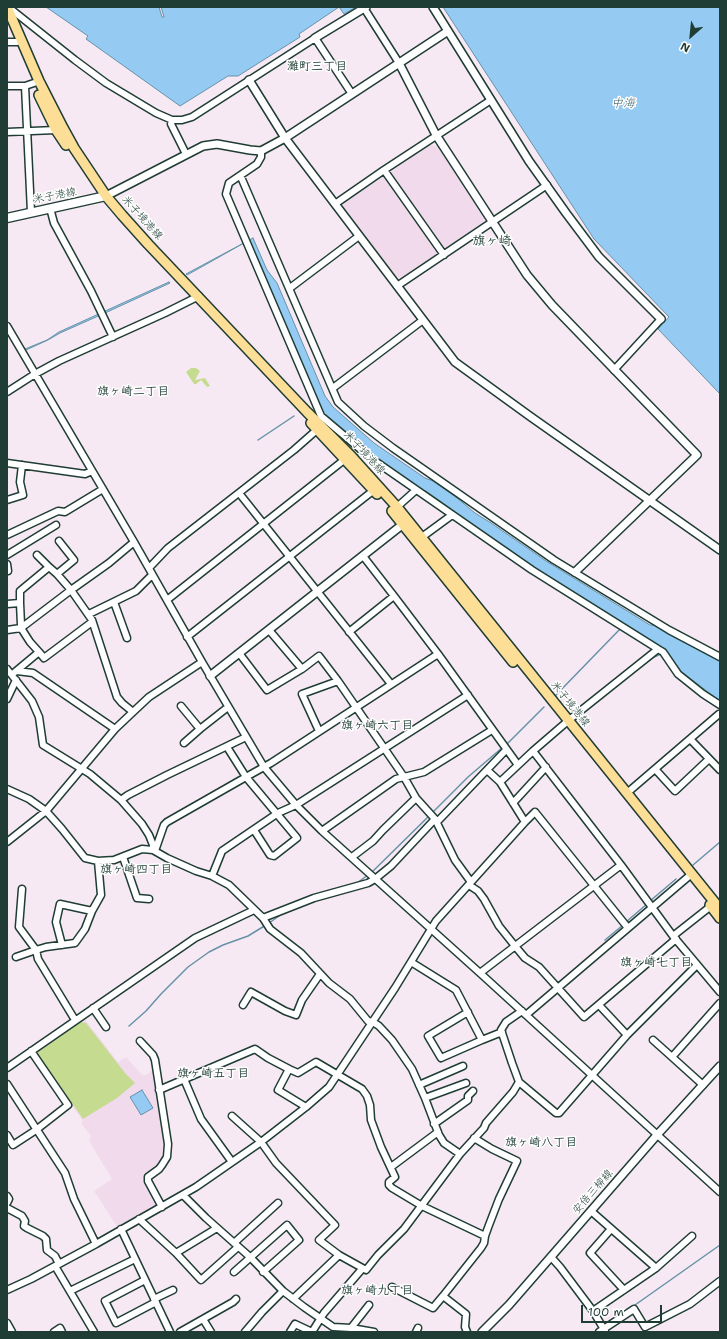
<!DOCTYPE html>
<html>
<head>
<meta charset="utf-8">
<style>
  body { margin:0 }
  #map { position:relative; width:727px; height:1339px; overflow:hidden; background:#f7e9f3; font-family:"Shantell Sans",sans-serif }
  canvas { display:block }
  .frame { position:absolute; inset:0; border:8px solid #1f3d34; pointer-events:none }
  .north { position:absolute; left:671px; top:16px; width:40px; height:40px; -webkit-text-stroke:3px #fff; paint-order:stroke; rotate:207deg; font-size:11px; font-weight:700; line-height:16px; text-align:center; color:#1f3d34 }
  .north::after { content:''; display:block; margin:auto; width:14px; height:18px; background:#1f3d34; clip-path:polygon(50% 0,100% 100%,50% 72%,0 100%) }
  .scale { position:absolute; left:581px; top:1305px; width:81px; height:18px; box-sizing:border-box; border:2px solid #1f3d34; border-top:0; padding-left:5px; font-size:12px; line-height:14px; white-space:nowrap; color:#1f3d34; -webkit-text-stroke:3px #fff; paint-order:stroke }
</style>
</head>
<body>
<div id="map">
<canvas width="727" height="1339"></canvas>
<div class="frame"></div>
<div class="north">N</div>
<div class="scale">100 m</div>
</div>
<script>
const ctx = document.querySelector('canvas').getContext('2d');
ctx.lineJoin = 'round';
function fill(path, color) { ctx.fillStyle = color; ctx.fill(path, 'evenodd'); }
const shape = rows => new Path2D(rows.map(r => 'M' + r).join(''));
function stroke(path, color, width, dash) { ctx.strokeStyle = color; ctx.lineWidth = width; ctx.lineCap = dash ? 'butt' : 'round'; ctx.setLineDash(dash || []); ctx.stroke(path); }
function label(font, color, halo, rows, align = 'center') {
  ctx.font = font + ' "Shantell Sans","Klee One",sans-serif'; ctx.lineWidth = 3; ctx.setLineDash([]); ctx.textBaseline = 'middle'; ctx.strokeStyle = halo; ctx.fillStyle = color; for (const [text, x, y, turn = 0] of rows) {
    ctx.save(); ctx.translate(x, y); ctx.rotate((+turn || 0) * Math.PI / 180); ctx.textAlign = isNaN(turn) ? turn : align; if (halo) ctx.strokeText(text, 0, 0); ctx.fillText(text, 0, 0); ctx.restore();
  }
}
const built = shape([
  [430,145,437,146,484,219,482,225,446,249,442,247,391,174,392,170],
  [382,176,387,177,438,250,437,254,402,278,395,277,342,207,344,201],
  [84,1018,118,1062,126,1057,142,1075,146,1075,153,1069,166,1143,164,1156,157,1167,149,1172,142,1179,155,1205,154,1207,118,1228,94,1191,112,1179,89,1141,91,1136,81,1123,83,1121,35,1054,36,1051]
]);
const green = shape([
  [191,368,196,368,200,371,195,380,205,378,210,386,207,387,201,380,196,384,194,384,186,372],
  [81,1022,86,1023,125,1073,135,1083,117,1098,83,1119,38,1054,38,1052]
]);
const water = shape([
  [46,7,159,7,162,17,164,17,161,7,356,7,344,14,339,7,299,34,300,37,238,76,228,76,180,106,86,39,88,36,46,7],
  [443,7,720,7,720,394,658,329,669,317,594,239,443,7],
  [253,238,267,270,277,283,325,396,333,407,374,443,425,478,433,481,457,498,475,513,491,523,546,561,650,625,659,626,720,660,720,701,683,673,681,675,680,673,681,671,667,652,665,652,664,651,666,650,548,578,454,513,450,508,426,491,421,490,365,451,324,415,318,401,317,401,317,399,295,349,244,243,205,265,187,275,186,274,253,238],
  [169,282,170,283,105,313,60,333,48,340,26,350,25,349,47,340,59,332,169,282],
  [142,1090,153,1108,141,1115,130,1097,142,1090]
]);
const stream = shape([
  [258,440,294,416],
  [357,456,360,453],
  [635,671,654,657,661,654],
  [556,695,621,628],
  [506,745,544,707],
  [433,812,468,777,503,747],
  [693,865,720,842],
  [371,873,430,815],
  [357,883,368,875],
  [650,901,676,879],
  [626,922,647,904],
  [269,923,282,914],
  [605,940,623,925],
  [129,1026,146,1011,161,994,188,967,209,952,223,945,248,936,266,925],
  [635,1305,720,1245]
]);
const minor = shape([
  [364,8,399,63],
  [8,9,12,10,75,60,106,83,156,113,172,120,182,120,192,117,315,38,352,94],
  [7,42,17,42],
  [7,86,25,86,34,83],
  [25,86,31,212],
  [172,120,171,124,186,154],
  [7,132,56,130],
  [384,170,491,100],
  [241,177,338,402,364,426,393,448,554,560,669,630,720,657],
  [335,204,384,170,444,255],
  [50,208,54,223,91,291,113,337],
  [397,286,547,185],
  [290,288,359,236],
  [7,326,134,542,202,662,264,767,296,805,322,831,480,973,720,1192],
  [614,370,661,319],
  [333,388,423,320],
  [7,392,35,374,59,361,165,313,199,296],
  [7,463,85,474,92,471],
  [239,493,391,684],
  [7,500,23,495,20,482,22,465],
  [397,507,416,490],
  [7,535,58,511,65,512,103,489],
  [422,537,452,515],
  [7,555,56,525],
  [37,555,49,567],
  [363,556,394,596],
  [7,564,8,571,7,571],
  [149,568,168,548,294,450,319,428],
  [57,574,74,560,59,541],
  [167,600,344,460],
  [114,602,127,638],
  [20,603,20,591,49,567,57,574,71,590,92,620,117,697,122,703,133,712],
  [7,604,20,603,21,625,23,626],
  [89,614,136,591,152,575],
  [21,628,30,642,39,652],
  [7,630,21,628,71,590,109,563,134,542],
  [269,630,302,669,319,656,338,681,302,694,319,731],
  [349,632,394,596,438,654,518,765],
  [187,637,374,490],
  [658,649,663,652,678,674,703,694,720,705],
  [239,653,267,690,302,669],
  [7,669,32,701,39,717,43,745,90,774,121,800,128,795,167,775,246,737],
  [17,671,33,673,115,729],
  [15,672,39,652,44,658,92,622],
  [338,681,404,777,416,798,383,830,373,841,352,857],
  [7,699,16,680],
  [181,706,200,729,228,707],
  [690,739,720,770],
  [184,743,200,729],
  [533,751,621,865,673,936,720,992],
  [655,769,675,791,709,759],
  [487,770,500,782],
  [7,789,29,799,46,811,62,829,85,858,98,861,114,860,142,849,153,850,167,858,196,871,212,876,229,885,263,918,270,929,301,953,329,983,350,999,368,1021,373,1022,379,1026,392,1040,412,1069,425,1098,439,1135,444,1143,460,1154,484,1128,486,1123,513,1092,519,1082,512,1063,501,1030,506,1022,522,1011],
  [627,793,719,714],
  [121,800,142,824,149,835,153,845,153,850],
  [513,803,546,767],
  [435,819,455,860,471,882],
  [437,822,506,750],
  [525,822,535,812,628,928],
  [254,830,270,855,274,856,297,838,246,777,271,763,438,654],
  [322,831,396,779,424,772,492,730],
  [7,842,46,811,115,729,133,712,149,697,202,662],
  [153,850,156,848,164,825,167,822,246,777,227,747],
  [123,857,137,898,149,899],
  [212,876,222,851,278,813,296,805,468,695],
  [469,885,478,891,484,899,499,926,515,946,525,958,539,967,584,1017,676,939],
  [263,918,314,898,368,883,375,879,391,866,435,819,416,798],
  [673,936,711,906],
  [62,945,56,922,60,904,92,911],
  [16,957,36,950,19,927,22,889],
  [411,962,456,990,482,1040,502,1032],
  [480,973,621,865],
  [243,1005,251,992,285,1011,296,1015,302,1000,320,974],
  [599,1005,627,1035,697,965],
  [93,1008,106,1027],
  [468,1012,428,1036,441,1058,482,1040],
  [526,1015,688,877],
  [75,1020,38,959,36,950,46,947,75,943,85,929,92,911,101,895,98,861],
  [653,1040,672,1057],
  [140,1041,153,1055,155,1060,168,1144,167,1157,162,1165,159,1169,148,1177,148,1181,162,1207],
  [7,1068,195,938,254,910],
  [289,1069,298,1073,316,1062,362,1089,367,1096,370,1105,371,1120,381,1147,395,1177,389,1182,389,1185,392,1188,422,1206,485,1236,484,1243,481,1248,443,1296,466,1314,465,1327,467,1332],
  [184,1079,201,1119,232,1162],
  [519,1082,556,1113,559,1113,627,1035],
  [7,1084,65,1173,74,1199,96,1244],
  [419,1085,463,1066],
  [703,1085,672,1057,720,1003],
  [159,1090,255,1049,268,1058,289,1069,278,1090,306,1107],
  [425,1098,466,1083],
  [232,1116,261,1142,276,1163,335,1225,319,1240,339,1255,366,1270,378,1255,404,1229,460,1154],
  [434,1124,468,1100,468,1096,473,1091],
  [7,1135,13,1145,36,1130,68,1105,31,1051],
  [474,1138,492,1149,517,1161,499,1199,489,1225,485,1236],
  [391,1167,438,1132],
  [183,1195,206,1218,250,1257,283,1291,304,1307,333,1327,351,1328,374,1332],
  [7,1196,9,1199,7,1203],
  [7,1208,22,1216,25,1221,24,1226,27,1228,43,1236,46,1239,47,1250,55,1256,59,1264],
  [591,1211,656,1268],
  [139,1219,176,1253,217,1228],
  [121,1229,170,1332],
  [611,1229,590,1253,624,1290],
  [234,1243,278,1203],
  [176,1253,201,1280,238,1247],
  [551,1257,560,1267,593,1311],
  [55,1266,94,1332],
  [234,1272,287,1225,299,1240,263,1272],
  [145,1280,105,1301,116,1323,156,1302],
  [392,1287,433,1308,443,1296],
  [7,1290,31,1279,96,1244,196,1187,261,1142,306,1107,329,1087,395,988,436,921,525,822,500,782,533,751,569,720,658,649,532,570,372,459,321,416,226,194,229,183,257,164,261,157,261,151],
  [70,1291,135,1259],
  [154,1299,173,1290],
  [293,1299,339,1255],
  [7,1323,12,1332],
  [351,1328,369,1305],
  [605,1331,593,1311,656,1268,692,1236],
  [54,1332,60,1328,62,1332],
  [180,1332,203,1319],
  [211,1332,203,1319,233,1302,236,1299],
  [245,1332,262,1312,283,1291],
  [290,1332,295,1324,312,1332,324,1313,362,1269],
  [416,1332,418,1328],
  [599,1332,634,1309,645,1327,690,1304,720,1281]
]);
const tertiary = shape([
  [433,7,529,161,566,213,599,257,661,319],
  [315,38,366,7],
  [399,63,436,135,527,275,552,305,697,455,575,572],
  [249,80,285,138,455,362,531,417,720,550],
  [106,196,203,146,217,144,250,150,261,151,285,138,448,31],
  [210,676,407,521],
  [482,1332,509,1305,657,1135,720,1066]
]);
const secondary = shape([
  [7,218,106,196]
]);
const primary = shape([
  [7,7,39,81,63,128,74,148,106,196,122,215,148,244,307,412,351,456,397,507,720,909],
  [39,95,56,130,66,145],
  [311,423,377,494],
  [392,511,513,662],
  [710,905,720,918]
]);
const streetNames = [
  ["米子港線",55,196,-11],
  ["米子境港線",142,218,48],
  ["米子境港線",364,453,47],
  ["米子境港線",570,704,51],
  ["安倍三柳線",593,1192,-49]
];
const neighbourhoodNames = [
  ["灘町三丁目",317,67],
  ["旗ヶ崎二丁目",133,392],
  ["旗ヶ崎六丁目",377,726],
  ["旗ヶ崎四丁目",136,870],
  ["旗ヶ崎七丁目",656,963],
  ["旗ヶ崎五丁目",213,1074],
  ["旗ヶ崎八丁目",541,1143],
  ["旗ヶ崎九丁目",377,1291]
];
const waterNames = [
  ["中海",623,104]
];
const quarterNames = [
  ["旗ヶ崎",492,242]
];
fill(built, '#f1daeb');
fill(green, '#c5db90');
fill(water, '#95caf3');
stroke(water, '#6692a7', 1);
stroke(stream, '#6692a7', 1.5);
stroke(minor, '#1f3d34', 9);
stroke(tertiary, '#1f3d34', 10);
stroke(secondary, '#1f3d34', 11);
stroke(primary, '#1f3d34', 12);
stroke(minor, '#fff', 6);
stroke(tertiary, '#fff', 7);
stroke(secondary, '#fff', 8);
stroke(primary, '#fcde96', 9);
label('11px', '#1f3d34', '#fff', streetNames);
label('bold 12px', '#1f3d34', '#fff', neighbourhoodNames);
label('italic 12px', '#3c6064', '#fff', waterNames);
label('bold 13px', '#1f3d34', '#fff', quarterNames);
</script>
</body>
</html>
